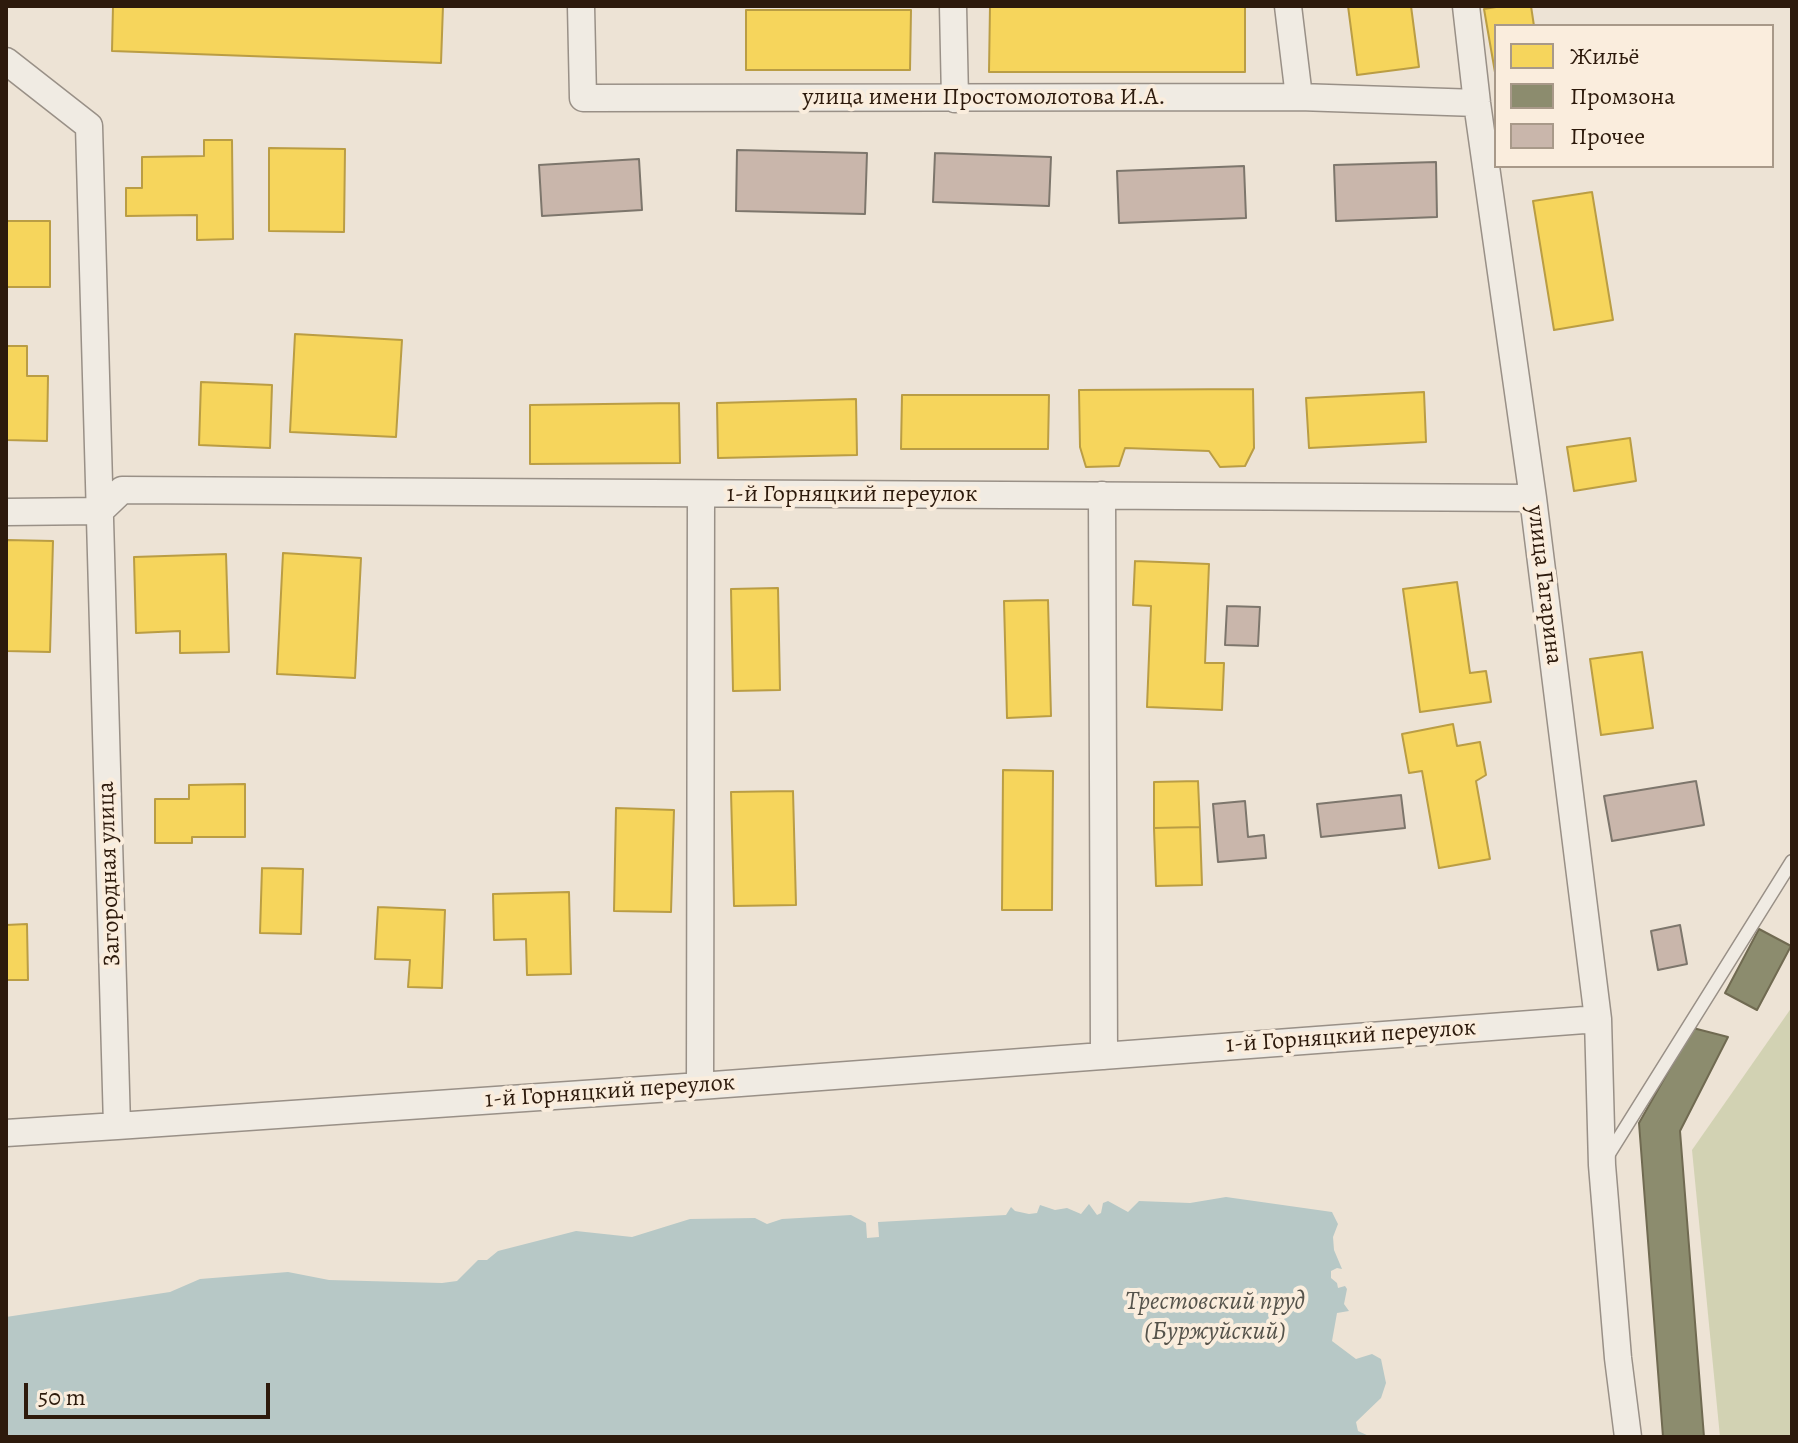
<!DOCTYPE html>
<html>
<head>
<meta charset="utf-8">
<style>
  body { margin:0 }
  #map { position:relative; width:1798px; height:1443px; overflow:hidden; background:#ede3d5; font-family:Alegreya,serif }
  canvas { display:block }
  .frame { position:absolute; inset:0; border:8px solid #2d1a0c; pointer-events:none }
  .legend { position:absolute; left:1494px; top:24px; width:280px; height:144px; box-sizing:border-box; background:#faeddd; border:2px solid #a89989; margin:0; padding:10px 14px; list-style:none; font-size:24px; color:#2d1a0c }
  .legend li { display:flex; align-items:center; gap:16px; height:40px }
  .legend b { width:40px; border:2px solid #a89989 }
  .scale { position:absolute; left:24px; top:1383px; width:246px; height:36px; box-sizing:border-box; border:4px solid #2d1a0c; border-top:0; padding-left:10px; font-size:24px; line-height:28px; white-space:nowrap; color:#2d1a0c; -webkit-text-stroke:6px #faeddd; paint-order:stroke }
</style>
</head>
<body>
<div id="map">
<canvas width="1798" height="1443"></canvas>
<div class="frame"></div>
<ul class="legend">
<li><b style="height:22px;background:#f6d55c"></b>Жильё</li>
<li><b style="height:22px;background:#8c8c6e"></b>Промзона</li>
<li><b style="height:22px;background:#c9b6ab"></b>Прочее</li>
</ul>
<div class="scale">50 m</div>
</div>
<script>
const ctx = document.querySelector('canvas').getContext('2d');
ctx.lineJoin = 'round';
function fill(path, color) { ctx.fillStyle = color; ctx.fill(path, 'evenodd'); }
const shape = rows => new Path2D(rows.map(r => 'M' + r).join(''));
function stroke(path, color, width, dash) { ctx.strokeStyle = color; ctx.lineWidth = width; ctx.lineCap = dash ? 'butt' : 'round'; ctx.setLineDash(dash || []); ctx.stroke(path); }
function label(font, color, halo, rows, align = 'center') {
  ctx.font = font + ' Alegreya,serif'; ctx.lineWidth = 8; ctx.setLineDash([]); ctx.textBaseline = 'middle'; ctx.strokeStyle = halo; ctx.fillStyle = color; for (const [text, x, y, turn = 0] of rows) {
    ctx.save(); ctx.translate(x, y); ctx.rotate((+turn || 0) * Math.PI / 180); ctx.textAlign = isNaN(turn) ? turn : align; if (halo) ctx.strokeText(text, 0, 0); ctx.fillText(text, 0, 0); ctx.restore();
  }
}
const green = shape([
  [1792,1007,1792,1437,1720,1437,1692,1150]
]);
const water = shape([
  [1226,1197,1332,1212,1338,1224,1333,1237,1334,1250,1342,1269,1337,1268,1331,1271,1331,1278,1337,1283,1338,1288,1345,1286,1347,1289,1344,1304,1349,1311,1337,1313,1332,1341,1356,1359,1372,1354,1381,1359,1386,1383,1381,1398,1356,1422,1358,1431,1371,1437,6,1437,6,1317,170,1292,200,1279,288,1272,329,1280,442,1283,457,1281,478,1260,487,1260,498,1251,576,1231,632,1237,690,1219,755,1218,767,1224,782,1219,851,1215,866,1223,867,1238,879,1237,878,1222,1006,1215,1011,1207,1015,1211,1029,1214,1037,1213,1040,1205,1055,1210,1067,1208,1081,1214,1089,1204,1097,1215,1101,1213,1103,1203,1108,1201,1128,1212,1139,1201,1190,1203]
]);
const homes = shape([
  [113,6,443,6,441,63,112,51,113,6],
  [990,6,1245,7,1245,72,989,72,990,6],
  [1348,6,1411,6,1419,67,1357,75,1348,6],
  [1502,6,1531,6,1534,26,1496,26,1496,78,1484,9,1502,6],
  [746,10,911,10,910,70,746,70,746,10],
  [204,140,232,140,233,239,197,240,197,215,126,216,126,188,142,188,142,157,204,156,204,140],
  [269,148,345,149,344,232,269,231,269,148],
  [1592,192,1613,320,1554,330,1533,201,1592,192],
  [6,221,50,221,50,287,6,287,6,221],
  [295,334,402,340,396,437,290,432,295,334],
  [6,346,27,346,27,376,48,376,47,441,6,440,6,346],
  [201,382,272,385,270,448,199,445,201,382],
  [1253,389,1254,448,1245,466,1220,467,1209,451,1125,448,1119,466,1086,467,1080,447,1079,390,1253,389],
  [1424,392,1426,442,1309,448,1306,398,1424,392],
  [902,395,1049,395,1048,449,901,449,902,395],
  [856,399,857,455,718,458,717,403,856,399],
  [679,403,680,463,530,464,530,405,679,403],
  [1630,438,1636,481,1574,491,1567,447,1630,438],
  [7,540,53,541,50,652,6,651,7,540],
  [283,553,361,558,355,678,277,674,283,553],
  [226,554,229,652,180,653,180,631,136,633,134,557,226,554],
  [1135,561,1209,564,1205,663,1224,663,1222,710,1147,707,1151,606,1133,605,1135,561],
  [1457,582,1470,673,1486,671,1491,702,1420,712,1403,589,1457,582],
  [778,588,780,690,733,691,731,589,778,588],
  [1048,600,1051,716,1007,718,1004,601,1048,600],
  [1642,652,1653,728,1601,735,1590,659,1642,652],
  [1453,724,1457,746,1480,742,1486,775,1476,781,1490,859,1439,868,1422,771,1409,773,1402,734,1453,724],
  [1003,770,1053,771,1052,910,1002,910,1003,770],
  [1198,781,1200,827,1154,828,1154,782,1198,781],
  [245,784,245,837,192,837,192,843,155,843,155,799,189,799,189,785,245,784],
  [793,791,796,905,734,906,731,792,793,791],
  [616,808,674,810,671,912,614,911,616,808],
  [1200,827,1202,885,1156,886,1154,828,1200,827],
  [262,868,303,869,301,934,260,933,262,868],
  [569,892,571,974,527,975,526,939,494,940,493,894,569,892],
  [378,907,445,910,442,988,408,987,410,960,375,959,378,907],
  [27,924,28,980,6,980,6,925,27,924]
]);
const industry = shape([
  [1759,929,1791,946,1757,1010,1725,993,1759,929],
  [1693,1028,1728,1037,1680,1131,1704,1437,1663,1437,1639,1123,1693,1028]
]);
const building = shape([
  [737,150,867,153,865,214,736,211,737,150],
  [935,153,1051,157,1049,206,933,202,935,153],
  [639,159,642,210,542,216,539,165,639,159],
  [1436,162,1437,217,1336,221,1334,165,1436,162],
  [1244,166,1246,218,1119,223,1117,171,1244,166],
  [1227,606,1260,607,1258,646,1225,645,1227,606],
  [1696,781,1704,825,1612,841,1604,796,1696,781],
  [1401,795,1405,828,1321,837,1317,804,1401,795],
  [1245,801,1248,837,1264,835,1266,858,1218,862,1213,804,1245,801],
  [1680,925,1687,964,1658,970,1651,931,1680,925]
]);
const service = shape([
  [1607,1157,1792,861]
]);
const minor = shape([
  [581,6,583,98,1299,97,1477,103],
  [953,6,955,99],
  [1288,6,1299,97],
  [1466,6,1477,103,1533,498,1598,1019,1602,1165,1618,1358,1628,1437],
  [6,61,89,126,117,1126,6,1133],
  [1102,495,1104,1056],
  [6,512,100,511,122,490,1533,498],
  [700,1086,701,495],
  [117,1126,700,1086,1598,1019]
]);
const streetNames = [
  ["улица имени Простомолотова И.А.",984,98],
  ["1-й Горняцкий переулок",852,495],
  ["улица Гагарина",1544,585,83],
  ["Загородная улица",110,874,-92],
  ["1-й Горняцкий переулок",1351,1037,-4],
  ["1-й Горняцкий переулок",610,1092,-4]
];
const waterNames = [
  ["Трестовский пруд",1215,1303],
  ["(Буржуйский)",1215,1333]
];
fill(green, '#d2d2b3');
fill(water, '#b7c8c6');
fill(homes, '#f6d55c');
stroke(homes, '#ba9d44', 2);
fill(industry, '#8c8c6e');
stroke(industry, '#706a51', 2);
fill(building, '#c9b6ab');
stroke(building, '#7d766c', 2);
stroke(service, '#999087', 15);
stroke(minor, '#999087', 29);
stroke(service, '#f0ebe3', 12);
stroke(minor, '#f0ebe3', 26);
label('24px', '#2d1a0c', '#faeddd', streetNames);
label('italic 26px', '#55534b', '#faeddd', waterNames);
</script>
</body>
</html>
